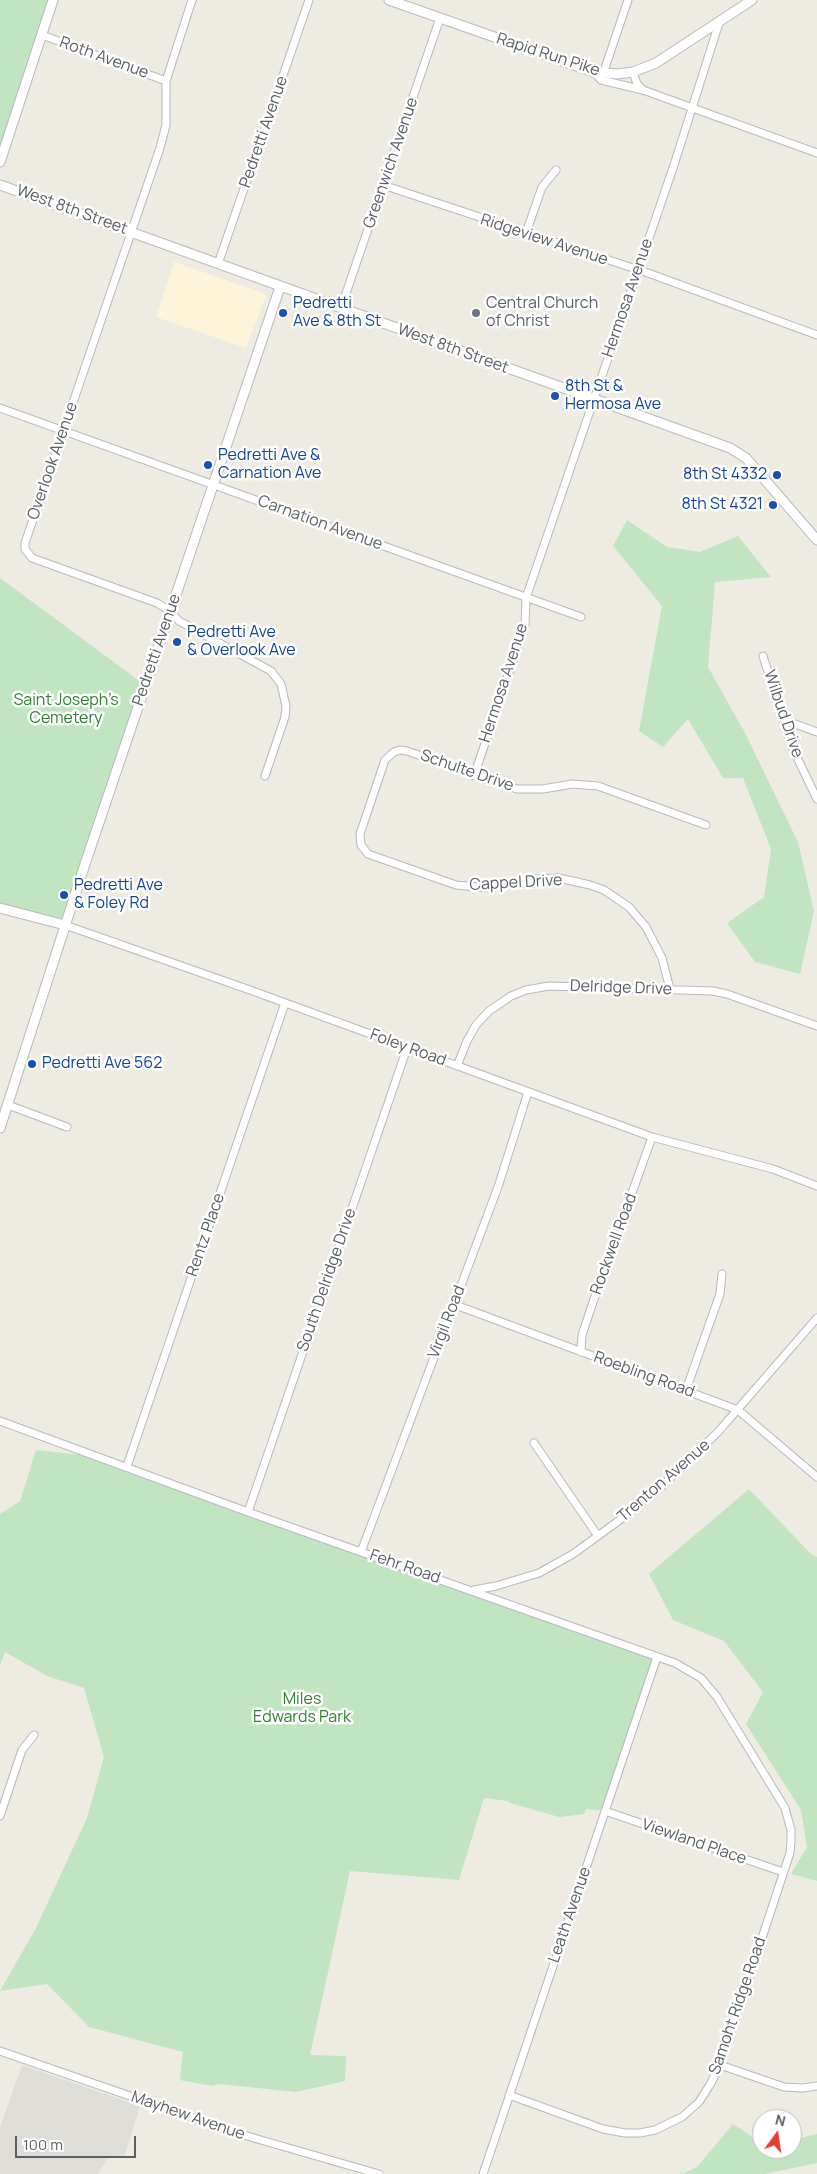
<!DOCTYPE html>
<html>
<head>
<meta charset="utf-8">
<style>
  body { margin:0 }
  #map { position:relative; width:817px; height:2174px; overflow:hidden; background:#eeebe3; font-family:Manrope,sans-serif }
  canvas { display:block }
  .north { position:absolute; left:752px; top:2109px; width:50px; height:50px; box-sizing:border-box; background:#fff; border:1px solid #bdbfc1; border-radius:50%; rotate:14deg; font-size:14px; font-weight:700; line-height:20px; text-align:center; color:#5b5f64 }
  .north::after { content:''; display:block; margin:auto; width:18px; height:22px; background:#e63b31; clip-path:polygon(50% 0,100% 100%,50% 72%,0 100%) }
  .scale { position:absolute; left:15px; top:2136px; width:121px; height:22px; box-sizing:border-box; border:2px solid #5b5f64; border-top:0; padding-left:6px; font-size:15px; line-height:18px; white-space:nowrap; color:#5b5f64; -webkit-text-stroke:4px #fff; paint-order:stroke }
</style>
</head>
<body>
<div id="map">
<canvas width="817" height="2174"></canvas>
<div class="north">N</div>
<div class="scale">100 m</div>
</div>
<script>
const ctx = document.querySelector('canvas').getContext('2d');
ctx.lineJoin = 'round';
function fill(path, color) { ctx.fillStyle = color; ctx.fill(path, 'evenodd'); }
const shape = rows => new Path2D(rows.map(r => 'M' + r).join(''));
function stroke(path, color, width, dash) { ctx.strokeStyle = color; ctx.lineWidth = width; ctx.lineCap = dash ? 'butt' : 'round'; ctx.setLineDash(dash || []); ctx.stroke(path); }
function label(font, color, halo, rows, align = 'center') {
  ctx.font = font + ' Manrope,sans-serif'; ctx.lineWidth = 5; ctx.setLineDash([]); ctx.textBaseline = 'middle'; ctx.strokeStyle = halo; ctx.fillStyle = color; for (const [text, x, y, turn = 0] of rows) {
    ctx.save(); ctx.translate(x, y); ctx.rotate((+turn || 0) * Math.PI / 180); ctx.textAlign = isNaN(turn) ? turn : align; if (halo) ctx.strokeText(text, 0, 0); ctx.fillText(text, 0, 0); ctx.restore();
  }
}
const commercial = shape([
  [174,262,264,293,266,296,246,348,156,317]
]);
const industrial = shape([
  [22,2065,140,2106,125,2155,108,2158,98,2174,0,2174,0,2127]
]);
const green = shape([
  [0,0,53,0,0,162],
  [627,520,667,547,700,552,738,536,771,577,715,582,708,667,745,733,798,842,814,911,800,974,755,962,727,923,764,897,771,849,743,778,723,778,688,719,663,747,639,731,662,606,613,546],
  [0,578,145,685,65,925,0,908],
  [36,1450,101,1457,657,1657,605,1811,586,1809,584,1814,559,1817,510,1803,508,1801,484,1798,459,1880,350,1871,310,2055,346,2056,345,2081,296,2092,220,2084,212,2086,180,2080,183,2052,89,2027,47,1984,0,1991,36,1928,87,1818,104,1757,84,1688,47,1676,5,1652,0,1665,0,1514,20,1501],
  [749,1489,810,1553,817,1557,817,1881,791,1874,807,1847,801,1810,746,1724,763,1692,724,1641,673,1620,649,1574],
  [733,2124,762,2143,762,2149,792,2149,792,2140,817,2134,817,2163,764,2174,681,2174,696,2168]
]);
const minor = shape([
  [192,0,166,81,166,125,160,148,25,543,25,549,32,558,157,603,170,611,179,621,271,671,281,684,286,706,285,717,265,776],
  [42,35,166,81],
  [594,72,601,80,643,90,817,153],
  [633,72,637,84,643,90],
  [603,74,628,0],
  [383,185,648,273,817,335],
  [526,233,542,187,556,170],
  [218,264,309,0],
  [341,308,440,18],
  [0,408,581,617],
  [763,656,792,747,817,799],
  [784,720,817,732],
  [474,776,525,625,526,598,674,165,720,20],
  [65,925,250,990,652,1137,773,1169,817,1186],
  [670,989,662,958,646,927,629,907,604,890,590,885,559,878,536,879,489,888,456,885,368,854,361,845,360,834,385,760,394,752,400,750,407,751,517,789,543,789,572,784,598,786,706,825],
  [457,1066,467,1041,476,1025,489,1011,511,996,526,990,549,986,713,991,727,994,817,1026],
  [8,1105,67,1127],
  [453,1304,738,1410,817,1477],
  [581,1352,582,1335,593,1302,652,1137],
  [686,1390,720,1294,722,1274],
  [0,1421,248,1512,675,1663,701,1678,717,1697,785,1808,791,1830,791,1841,790,1853,720,2065,711,2083,699,2102,682,2117,655,2130,640,2133,625,2133,603,2129,509,2095],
  [534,1443,598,1536],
  [127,1466,285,1003],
  [248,1512,407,1048],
  [361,1552,498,1187,528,1092],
  [474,1590,496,1586,539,1573,573,1554,628,1514,661,1487,718,1432,817,1318],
  [605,1811,783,1872],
  [0,1816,22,1750,34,1735],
  [0,2051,240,2134,379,2174],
  [720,2065,784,2087,803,2088,817,2086],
  [483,2174,657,1657]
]);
const tertiary = shape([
  [389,0,594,72,617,74,633,72,656,63,752,0],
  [0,162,53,0],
  [0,185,730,448,746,458,817,540],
  [0,908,65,925],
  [0,1128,84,867,280,287]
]);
const markers = [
  [283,313,5,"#1a4fb4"],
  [476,313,5,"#6b7280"],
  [555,396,5,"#1a4fb4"],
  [208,465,5,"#1a4fb4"],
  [777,475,5,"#1a4fb4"],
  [773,505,5,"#1a4fb4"],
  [177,642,5,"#1a4fb4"],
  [64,895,5,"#1a4fb4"],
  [32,1064,5,"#1a4fb4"]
];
const streetNames = [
  ["Rapid Run Pike",548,55,18],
  ["Roth Avenue",104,58,20],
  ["Pedretti Avenue",264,132,-71],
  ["Greenwich Avenue",391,163,-71],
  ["West 8th Street",72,210,20],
  ["Ridgeview Avenue",544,240,18],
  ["Hermosa Avenue",628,298,-71],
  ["West 8th Street",453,349,20],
  ["Overlook Avenue",53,461,-71],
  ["Carnation Avenue",320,523,20],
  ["Pedretti Avenue",157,650,-71],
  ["Hermosa Avenue",504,683,-72],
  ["Wilbud Drive",783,714,71],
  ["Schulte Drive",467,771,19],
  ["Cappel Drive",516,883,-3],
  ["Delridge Drive",621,988,2],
  ["Foley Road",408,1048,20],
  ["Rentz Place",206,1235,-71],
  ["Rockwell Road",614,1244,-70],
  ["South Delridge Drive",327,1280,-71],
  ["Virgil Road",447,1322,-69],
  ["Roebling Road",644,1375,20],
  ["Trenton Avenue",664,1481,-41],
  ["Fehr Road",405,1567,19],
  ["Viewland Place",694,1842,19],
  ["Leath Avenue",570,1915,-71],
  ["Samoht Ridge Road",738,2006,-71],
  ["Mayhew Avenue",188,2116,19]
];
const transitNames = [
  ["Pedretti",293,304],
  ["Ave & 8th St",293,322],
  ["8th St &",565,387],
  ["Hermosa Ave",565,405],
  ["Pedretti Ave &",218,456],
  ["Carnation Ave",218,474],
  ["8th St 4332",767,475,"right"],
  ["8th St 4321",763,505,"right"],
  ["Pedretti Ave",187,633],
  ["& Overlook Ave",187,651],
  ["Pedretti Ave",74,886],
  ["& Foley Rd",74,904],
  ["Pedretti Ave 562",42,1064]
];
const worshipNames = [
  ["Central Church",486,304],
  ["of Christ",486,322]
];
const parkNames = [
  ["Saint Joseph’s",66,701],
  ["Cemetery",66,719],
  ["Miles",302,1700],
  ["Edwards Park",302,1718]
];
fill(commercial, '#fdf4d9');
fill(industrial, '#dfddd8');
fill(green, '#c1e5c0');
stroke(minor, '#b6b9bd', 9);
stroke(tertiary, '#b6b9bd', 11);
stroke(minor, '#fff', 7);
stroke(tertiary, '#fff', 9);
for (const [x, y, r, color] of markers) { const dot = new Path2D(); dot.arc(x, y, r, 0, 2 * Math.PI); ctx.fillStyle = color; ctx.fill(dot); stroke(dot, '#fff', 2); }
label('16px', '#5b5f64', '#fff', streetNames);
label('16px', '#164399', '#fff', transitNames, 'left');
label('16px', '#5b616d', '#fff', worshipNames, 'left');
label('16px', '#358137', '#fff', parkNames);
</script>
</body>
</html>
